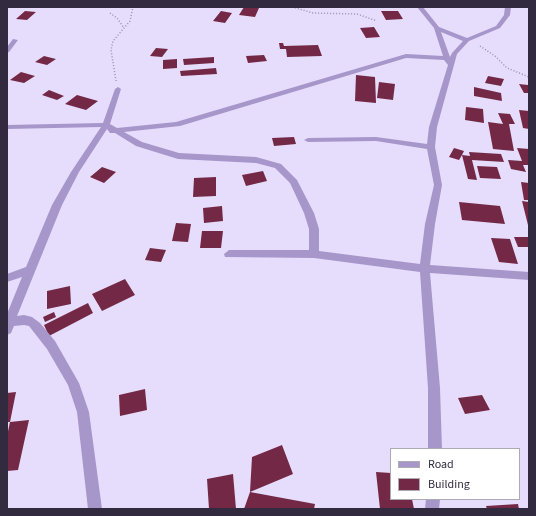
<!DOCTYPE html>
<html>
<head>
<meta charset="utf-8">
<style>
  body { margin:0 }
  #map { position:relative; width:536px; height:516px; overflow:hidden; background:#e6ddfc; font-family:"Source Sans 3",sans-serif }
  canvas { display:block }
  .frame { position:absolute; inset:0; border:8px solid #322b3f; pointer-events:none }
  .legend { position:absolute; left:390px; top:448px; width:130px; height:52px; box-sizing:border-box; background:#fff; border:1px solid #adaab2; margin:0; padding:5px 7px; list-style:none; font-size:12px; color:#322b3f }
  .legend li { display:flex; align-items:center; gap:8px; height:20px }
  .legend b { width:20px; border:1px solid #adaab2 }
</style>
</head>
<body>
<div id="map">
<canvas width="536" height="516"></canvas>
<div class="frame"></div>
<ul class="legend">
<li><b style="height:5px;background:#a796ca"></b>Road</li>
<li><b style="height:11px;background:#732945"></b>Building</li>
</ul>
</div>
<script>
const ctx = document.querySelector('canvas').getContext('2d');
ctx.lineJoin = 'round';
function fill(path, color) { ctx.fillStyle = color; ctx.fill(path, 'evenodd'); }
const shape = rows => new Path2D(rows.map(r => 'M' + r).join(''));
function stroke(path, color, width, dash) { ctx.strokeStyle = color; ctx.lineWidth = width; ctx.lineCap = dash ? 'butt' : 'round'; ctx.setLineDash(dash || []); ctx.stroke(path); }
const building = shape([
  [244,7,248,7,259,8,255,17,239,15],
  [25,11,36,12,27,20,16,19],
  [221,11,232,13,225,23,213,21],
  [381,11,398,11,403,19,386,20],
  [374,27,380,37,366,38,360,28],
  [279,43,283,43,284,46,318,45,322,56,287,57,286,49,280,49],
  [156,48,168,49,162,57,150,56],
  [264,55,267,61,248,63,246,56],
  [44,56,56,59,47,65,35,62],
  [214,57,214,63,184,65,183,59],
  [177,59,177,68,163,69,163,60],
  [216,68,217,74,181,76,180,71],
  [21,72,35,76,24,83,10,80],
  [356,75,375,77,376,103,355,101],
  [488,76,504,79,501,86,485,83],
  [379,82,395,84,393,100,377,98],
  [519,84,528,85,529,93,524,93],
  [474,87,501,93,502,101,474,96],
  [49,90,64,96,57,100,42,95],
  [77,95,98,101,86,110,65,104],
  [466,107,483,109,484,123,465,120],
  [519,110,529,111,529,129,523,128],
  [498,113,510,114,515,124,509,124,514,151,493,149,488,122,503,124],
  [294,137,296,144,274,146,272,138],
  [454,148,464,151,462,155,470,156,469,152,501,154,504,162,472,160,477,180,468,179,462,155,459,160,449,157],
  [517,148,529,149,529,165,523,165,526,172,511,169,508,160,522,161],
  [477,166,497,167,501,179,480,178],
  [102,167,116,172,104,183,90,177],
  [263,171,267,181,246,186,242,175],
  [216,177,216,196,193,197,194,178],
  [521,182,529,183,529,200,524,200],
  [522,201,529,202,529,225,528,225],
  [459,202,500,206,505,224,462,220],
  [222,206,223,221,204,223,203,208],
  [176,223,191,224,188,242,172,241],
  [202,231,223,231,221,248,200,248],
  [514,237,529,237,529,247,518,247],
  [491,238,510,239,518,264,499,262],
  [150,248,166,250,161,262,145,260],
  [125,279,135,295,102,311,92,294],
  [70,286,71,304,47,309,47,291],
  [88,303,93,313,49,336,44,325],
  [54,312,56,317,45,322,43,317],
  [145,389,147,410,120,416,119,395],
  [16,392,10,422,7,422,7,393],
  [482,395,490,410,465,414,458,398],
  [29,420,18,470,7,471,7,436,10,422],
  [282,445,293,474,250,492,315,504,314,509,244,509,250,492,252,457],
  [376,472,391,473,391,499,412,499,414,509,380,509],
  [233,474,236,509,209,509,207,479],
  [518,504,519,509,487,509,486,506]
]);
const path = shape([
  [292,7,313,13,357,14,377,21],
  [110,13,117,18,124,28],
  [480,46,495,56,507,68,529,77],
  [116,81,111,50,113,41,130,21,133,7]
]);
const minor = shape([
  [417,7,423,7,439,27,467,38,496,26,504,15,505,7,511,7,510,15,500,28,469,41,457,54,437,127,435,147,442,185,435,224,430,265,529,272,529,280,430,273,440,388,442,449,428,449,428,388,420,272,314,258,225,257,224,254,229,250,309,250,309,229,304,213,290,183,275,168,256,163,178,159,136,146,115,133,110,133,107,129,79,172,62,205,17,316,24,315,32,317,40,323,55,341,79,383,89,412,102,509,88,509,77,412,68,385,47,349,29,326,24,325,14,326,11,333,7,335,7,314,22,277,7,282,7,274,26,267,52,205,71,172,101,127,7,129,7,125,103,123,115,89,118,87,121,89,110,124,117,128,176,122,406,54,443,56,434,28,417,7],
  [441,32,463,41,452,53,450,57,441,32],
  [406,58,444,60,448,65,429,127,427,144,376,137,308,138,304,140,308,142,376,141,427,149,434,185,425,224,420,264,319,251,319,229,314,213,297,180,281,164,256,157,179,153,142,142,124,132,180,126,406,58],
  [13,39,18,40,9,52,7,53,7,47,13,39],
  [426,499,440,499,439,509,425,509,426,499]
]);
fill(building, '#732945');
stroke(path, '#9a91ac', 1.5, [1, 2]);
fill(minor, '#a796ca');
</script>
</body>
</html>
